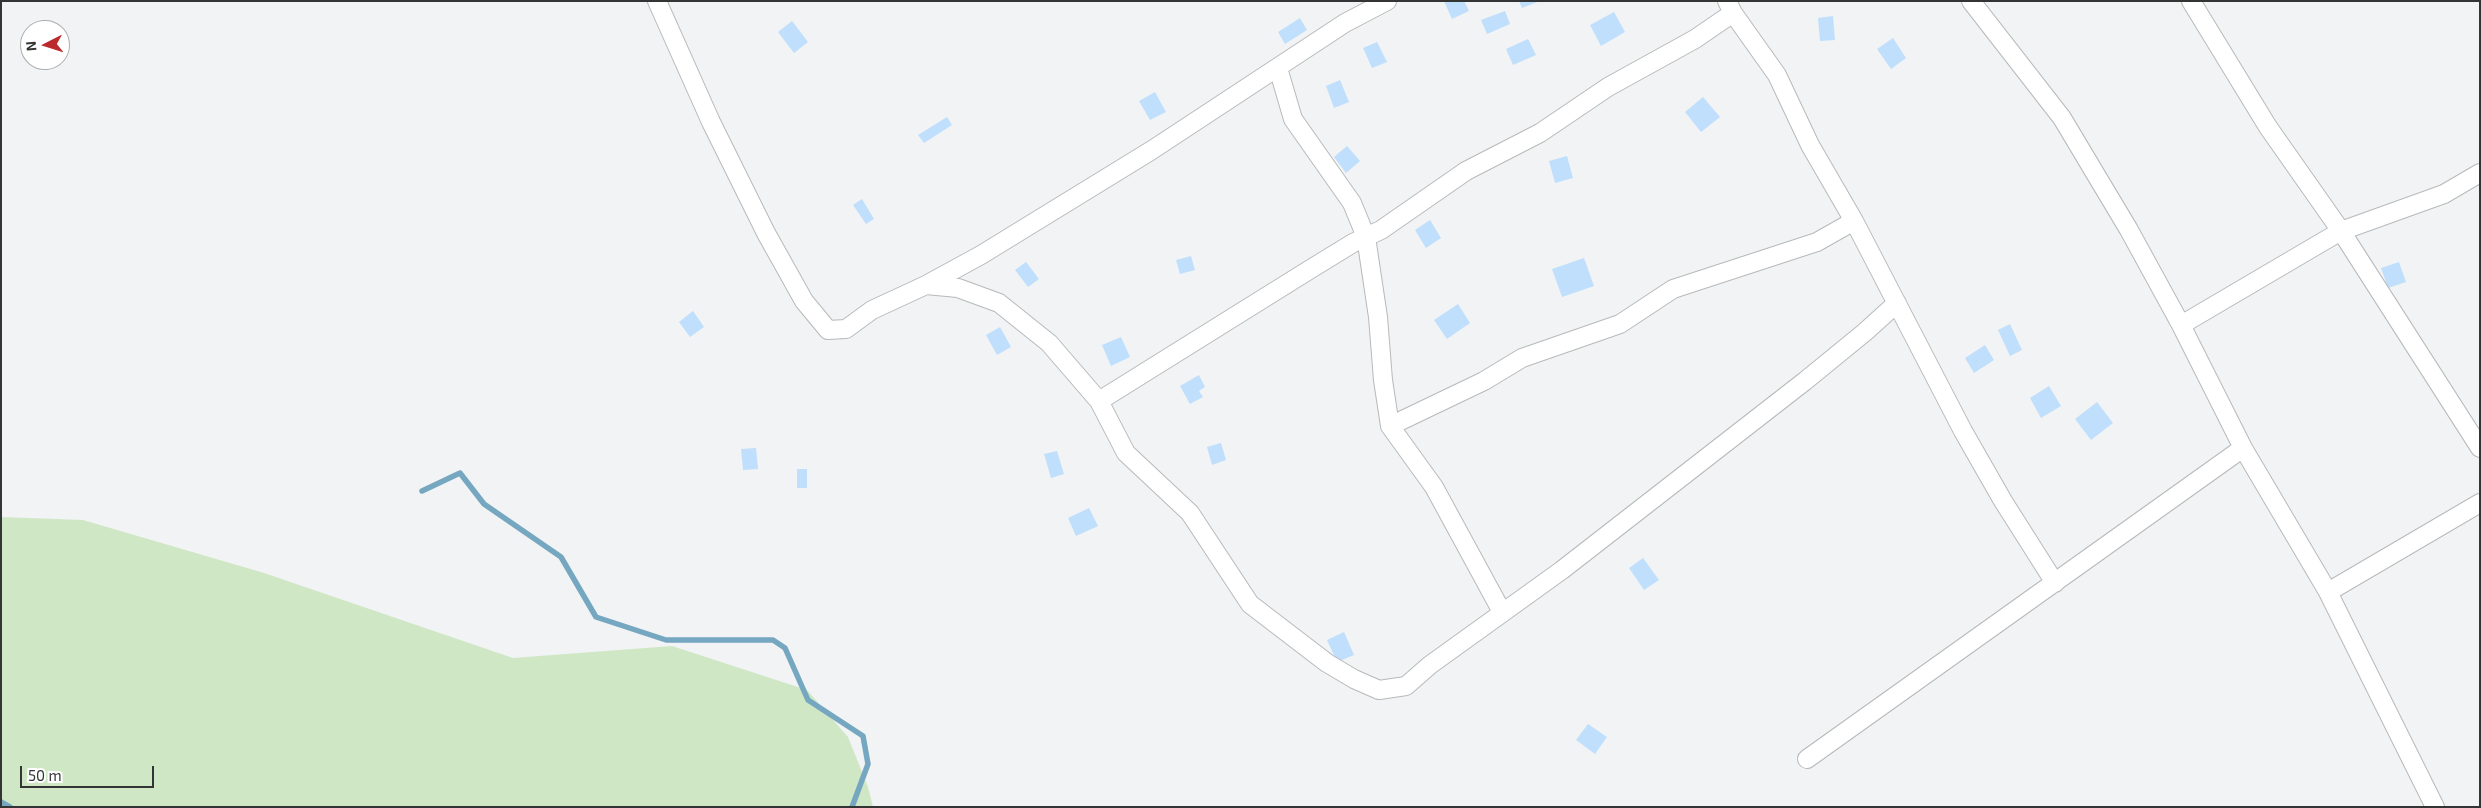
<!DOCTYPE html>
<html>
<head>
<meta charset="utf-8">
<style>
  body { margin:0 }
  #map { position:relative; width:2481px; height:808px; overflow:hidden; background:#f1f3f4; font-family:"Exo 2",sans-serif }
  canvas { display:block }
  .frame { position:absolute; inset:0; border:2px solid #333434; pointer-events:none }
  .north { position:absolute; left:20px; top:20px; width:50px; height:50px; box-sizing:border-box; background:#fff; border:1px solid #adaeae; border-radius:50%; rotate:265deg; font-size:14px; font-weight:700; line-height:20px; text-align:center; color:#333434 }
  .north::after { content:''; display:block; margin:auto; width:18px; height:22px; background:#bb2b2e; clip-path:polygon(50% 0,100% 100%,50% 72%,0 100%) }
  .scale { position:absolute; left:20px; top:766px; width:134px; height:22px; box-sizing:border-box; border:2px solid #333434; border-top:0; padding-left:6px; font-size:15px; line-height:18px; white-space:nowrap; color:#333434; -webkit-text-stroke:4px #fff; paint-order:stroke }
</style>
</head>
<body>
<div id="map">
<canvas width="2481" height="808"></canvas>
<div class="frame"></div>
<div class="north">N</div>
<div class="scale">50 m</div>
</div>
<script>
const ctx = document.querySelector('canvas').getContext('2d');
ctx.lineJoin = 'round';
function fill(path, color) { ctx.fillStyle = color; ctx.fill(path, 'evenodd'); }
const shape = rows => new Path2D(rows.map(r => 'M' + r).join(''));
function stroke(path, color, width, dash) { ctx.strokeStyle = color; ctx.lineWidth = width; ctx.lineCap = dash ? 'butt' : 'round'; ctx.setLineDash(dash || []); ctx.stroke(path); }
const green = shape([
  [1,517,83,520,264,573,513,658,672,646,807,690,848,737,868,787,873,807,1,807]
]);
const stream = shape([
  [422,491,460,473,484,504,561,557,596,617,666,640,773,640,785,648,808,700,863,736,868,764,852,807],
  [1,802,10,807]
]);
const building = shape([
  [1444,1,1464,1,1469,11,1452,19],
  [1519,1,1540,1,1522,8],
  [1505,11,1510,24,1487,34,1481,20],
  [1614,12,1625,32,1601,46,1590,25],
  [1833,16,1835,40,1820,41,1818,18],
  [1300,18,1307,30,1285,44,1278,32],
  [792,21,808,42,794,53,778,32],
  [1893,38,1906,58,1891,69,1877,49],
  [1528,39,1536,55,1513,65,1506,49],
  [1377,42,1387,62,1372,68,1363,48],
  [1340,80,1349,102,1334,108,1326,86],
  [1155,92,1166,112,1150,120,1139,101],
  [1703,97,1720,117,1701,132,1685,112],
  [947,117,952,125,924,143,918,135],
  [1347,146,1360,161,1346,173,1334,157],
  [1567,156,1573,178,1555,183,1549,161],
  [862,199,874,219,866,224,853,205],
  [1430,220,1441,238,1426,248,1415,230],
  [1191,256,1195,270,1180,274,1176,260],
  [1584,258,1594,286,1562,297,1552,269],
  [1026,262,1039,279,1028,287,1015,270],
  [2399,262,2406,282,2388,288,2381,268],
  [1458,304,1470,323,1447,339,1434,320],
  [693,311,704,327,690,337,679,322],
  [2010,324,2022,350,2010,356,1998,330],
  [1000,327,1011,347,997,355,986,335],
  [1121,337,1130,357,1111,366,1102,345],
  [1985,345,1994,360,1974,373,1965,358],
  [1199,375,1205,387,1199,391,1203,397,1190,404,1180,386],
  [2049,386,2061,406,2041,418,2030,398],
  [2097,402,2113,423,2091,440,2075,419],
  [1221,443,1226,460,1212,465,1207,447],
  [756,448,758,469,743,470,741,449],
  [1057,451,1064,474,1051,478,1044,454],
  [797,469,807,469,807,488,797,488],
  [1089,508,1098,526,1076,536,1068,518],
  [1643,558,1659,580,1644,590,1629,568],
  [1344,632,1354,655,1337,662,1327,640],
  [1588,724,1607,737,1595,754,1576,740]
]);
const minor = shape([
  [657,1,711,122,766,233,804,301,828,330,846,329,872,310,926,285,981,255,1152,150,1345,23,1387,1],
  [1727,1,1733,13,1777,75,1810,145,1854,221,1963,431,2003,501,2055,583],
  [1971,1,2062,118,2129,230,2181,325,2243,448,2328,592,2435,807],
  [2191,1,2268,127,2341,231,2480,448],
  [1278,68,1293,119,1352,203,1366,237,1378,317,1383,380,1390,426,1434,487,1502,612],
  [926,285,958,288,999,303,1049,343,1099,401,1126,453,1190,513,1250,604,1327,663,1354,679,1379,690,1406,686,1430,665,1562,570,1805,381,1865,332,1897,303],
  [2181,325,2341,231,2444,194,2480,173],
  [1099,401,1309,270,1353,243,1381,230,1466,171,1540,133,1608,87,1695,39,1733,13],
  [1390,426,1484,381,1522,358,1620,324,1673,289,1817,242,1854,221],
  [2328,592,2480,503],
  [1807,759,2243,448]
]);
fill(green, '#d0e7c6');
stroke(stream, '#76a7c1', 5.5);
fill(building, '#c0dffc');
stroke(minor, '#b7b9ba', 20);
stroke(minor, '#fff', 18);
</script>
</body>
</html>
